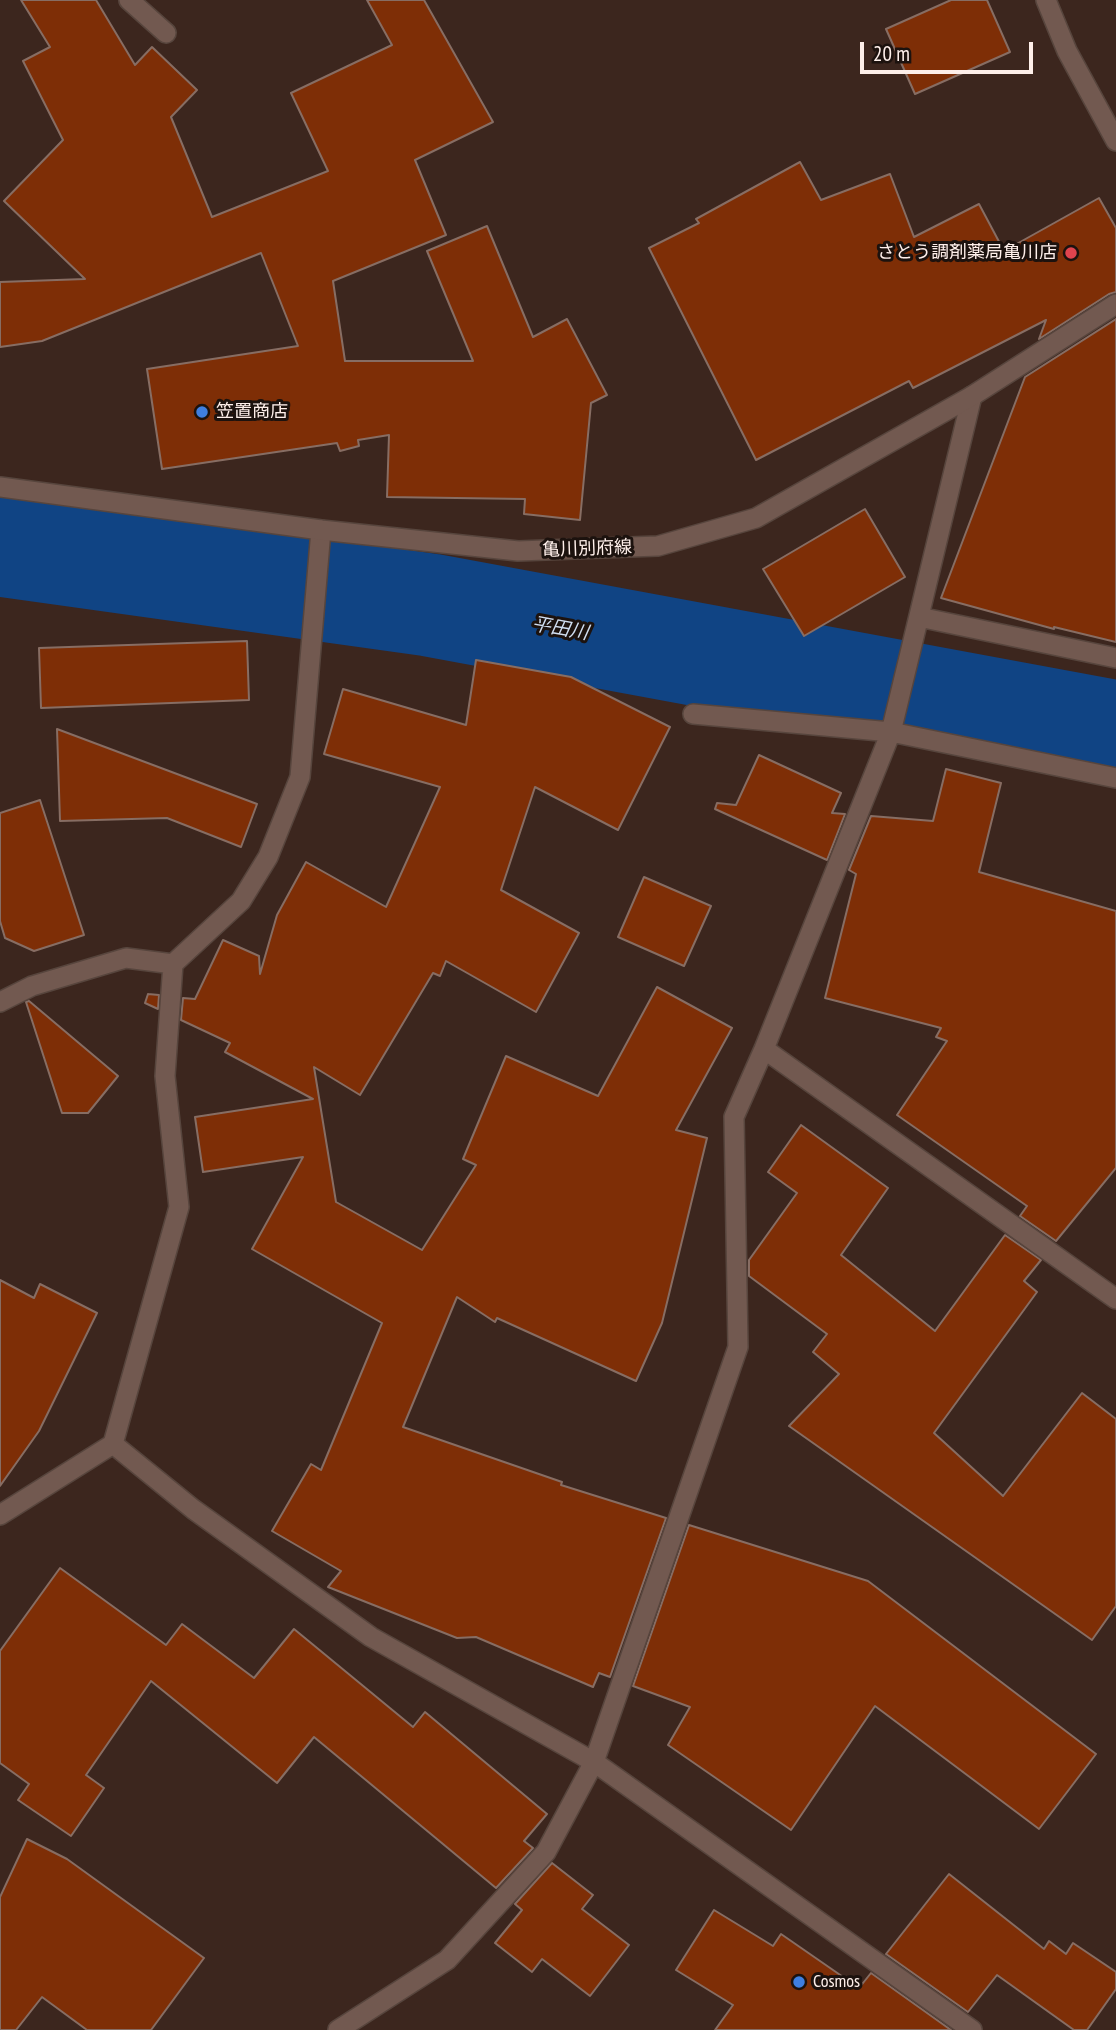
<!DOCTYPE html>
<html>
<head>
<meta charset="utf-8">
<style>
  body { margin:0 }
  #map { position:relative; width:1116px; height:2030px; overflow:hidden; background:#3c261e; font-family:"PT Sans Narrow",sans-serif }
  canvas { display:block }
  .scale { position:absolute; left:860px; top:42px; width:173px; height:32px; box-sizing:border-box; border:4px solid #feefea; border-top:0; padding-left:9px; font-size:21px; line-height:24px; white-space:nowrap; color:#feefea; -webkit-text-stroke:5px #1c120e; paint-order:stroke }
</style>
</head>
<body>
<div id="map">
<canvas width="1116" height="2030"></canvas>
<div class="scale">20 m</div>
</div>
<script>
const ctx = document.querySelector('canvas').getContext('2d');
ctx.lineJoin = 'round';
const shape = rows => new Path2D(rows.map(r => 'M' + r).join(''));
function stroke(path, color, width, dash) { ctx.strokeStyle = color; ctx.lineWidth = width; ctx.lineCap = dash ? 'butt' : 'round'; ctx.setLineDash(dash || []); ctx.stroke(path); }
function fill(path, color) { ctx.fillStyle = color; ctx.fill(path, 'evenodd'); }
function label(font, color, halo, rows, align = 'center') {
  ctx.font = font + ' "PT Sans Narrow","Noto Sans JP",sans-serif'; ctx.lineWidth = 6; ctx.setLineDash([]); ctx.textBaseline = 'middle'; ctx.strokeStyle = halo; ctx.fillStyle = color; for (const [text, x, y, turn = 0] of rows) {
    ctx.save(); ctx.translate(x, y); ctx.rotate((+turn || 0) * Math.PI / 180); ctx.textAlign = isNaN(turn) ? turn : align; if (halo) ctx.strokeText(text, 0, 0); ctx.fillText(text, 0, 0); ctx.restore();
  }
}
const river = shape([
  [0,545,430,605,1116,732]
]);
const building = shape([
  [21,0,96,0,135,65,152,47,197,90,171,117,212,217,328,171,291,93,392,45,367,0,424,0,493,122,415,160,446,235,333,281,345,361,473,361,427,251,487,226,533,337,567,319,607,395,591,403,580,520,524,514,525,499,387,497,389,435,358,440,359,446,340,451,337,443,162,469,147,369,298,346,261,253,42,341,0,347,0,282,85,279,4,201,63,140,23,61,50,47,21,0],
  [951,0,987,0,1010,52,915,94,886,29,951,0],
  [800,162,821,200,890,174,914,237,979,204,1004,251,1099,198,1116,228,1116,292,1109,294,1039,339,1046,320,913,388,909,381,756,460,649,248,699,223,696,219,800,162],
  [1116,319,1116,642,1054,627,1054,629,941,598,1025,377,1116,319],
  [865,509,905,577,804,636,763,569,865,509],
  [247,641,249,700,41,708,39,648,247,641],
  [476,660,571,677,670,727,618,830,535,787,501,890,579,933,536,1012,446,961,440,976,433,973,360,1095,314,1067,336,1202,422,1250,476,1165,463,1159,506,1056,598,1096,657,987,732,1028,676,1130,707,1138,662,1323,636,1381,497,1318,495,1322,457,1297,403,1427,562,1482,561,1485,666,1518,610,1677,599,1673,593,1687,476,1637,457,1638,328,1587,341,1571,272,1531,311,1464,321,1470,382,1323,252,1249,303,1157,203,1172,195,1117,313,1099,225,1052,230,1043,181,1020,183,998,195,999,223,940,259,956,260,974,277,915,306,862,386,907,440,787,324,754,343,689,466,725,476,660],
  [57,729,257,804,241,847,167,818,60,821,57,729],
  [759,755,841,793,832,813,845,814,827,860,715,809,717,803,736,805,759,755],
  [946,769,1001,783,979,872,1116,911,1116,1168,1056,1241,1020,1216,1027,1206,897,1115,947,1041,936,1037,941,1028,825,998,856,874,849,870,871,816,933,821,946,769],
  [40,800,84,935,34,951,5,938,0,921,0,813,40,800],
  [644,877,711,906,684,966,618,937,644,877],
  [148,994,159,995,158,1009,145,1003,148,994],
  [29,1001,118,1076,88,1113,62,1113,26,1002,29,1001],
  [801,1125,888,1188,841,1255,935,1331,1005,1235,1041,1260,1024,1281,1037,1292,934,1433,1003,1496,1082,1393,1116,1419,1116,1606,1092,1640,789,1426,839,1374,813,1352,827,1334,749,1276,749,1260,797,1193,768,1172,801,1125],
  [0,1280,34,1298,40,1284,97,1313,39,1431,0,1486,0,1280],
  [689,1525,868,1581,1096,1754,1039,1829,875,1706,791,1830,668,1745,690,1707,633,1686,689,1525],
  [60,1568,166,1645,182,1624,254,1678,294,1629,413,1727,425,1712,547,1814,524,1841,533,1848,496,1888,314,1737,277,1783,151,1681,86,1775,104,1788,71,1836,18,1800,29,1784,0,1763,0,1651,60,1568],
  [27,1839,67,1859,204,1958,151,2030,87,2030,42,1997,16,2030,0,2030,0,1897,27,1839],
  [552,1863,593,1895,582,1909,629,1945,590,1996,542,1959,532,1972,495,1943,522,1910,515,1904,552,1863],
  [949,1874,1044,1949,1049,1941,1066,1954,1073,1943,1116,1972,1116,1989,1087,2030,1074,2030,997,1975,968,2012,886,1954,949,1874],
  [714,1910,773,1946,781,1934,859,1988,871,1973,951,2030,715,2030,733,2005,676,1970,714,1910]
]);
const minor = shape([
  [129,0,166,33],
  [1046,0,1067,51,1116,141],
  [321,530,300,777,268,857,241,901,173,964,165,1076,179,1207,113,1444,193,1509,371,1637,594,1762,972,2030],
  [919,617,1116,658],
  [693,714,891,732,1116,778],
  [0,1002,32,986,126,958,173,964],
  [764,1049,1116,1299],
  [0,1515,113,1444],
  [338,2030,447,1960,546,1852,594,1762,738,1347,734,1117,764,1049,891,732,972,396]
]);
const secondary = shape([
  [0,487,321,530,518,551,658,546,756,518,972,396,1116,304]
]);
const markers = [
  [1071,253,7,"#e0444e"],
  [202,412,7,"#3f7fe0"],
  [799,1982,7,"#3f7fe0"]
];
const poiNames = [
  ["さとう調剤薬局亀川店",1057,253,"right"],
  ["笠置商店",216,412],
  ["Cosmos",813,1982]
];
const streetNames = [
  ["亀川別府線",587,549,-2]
];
const waterNames = [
  ["平田川",560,629,10]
];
stroke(river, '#104484', 103);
fill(building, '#7e2e06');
stroke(building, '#876d63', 2);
stroke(minor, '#57453d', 22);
stroke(secondary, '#57453d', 22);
stroke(minor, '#725950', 19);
stroke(secondary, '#725950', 19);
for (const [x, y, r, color] of markers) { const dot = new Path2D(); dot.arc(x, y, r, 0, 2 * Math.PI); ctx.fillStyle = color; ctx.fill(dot); stroke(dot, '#1c120e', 2.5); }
label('18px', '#feefea', '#1c120e', poiNames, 'left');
label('18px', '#feefea', '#1c120e', streetNames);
label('italic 19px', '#d0def1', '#1c120e', waterNames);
</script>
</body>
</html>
